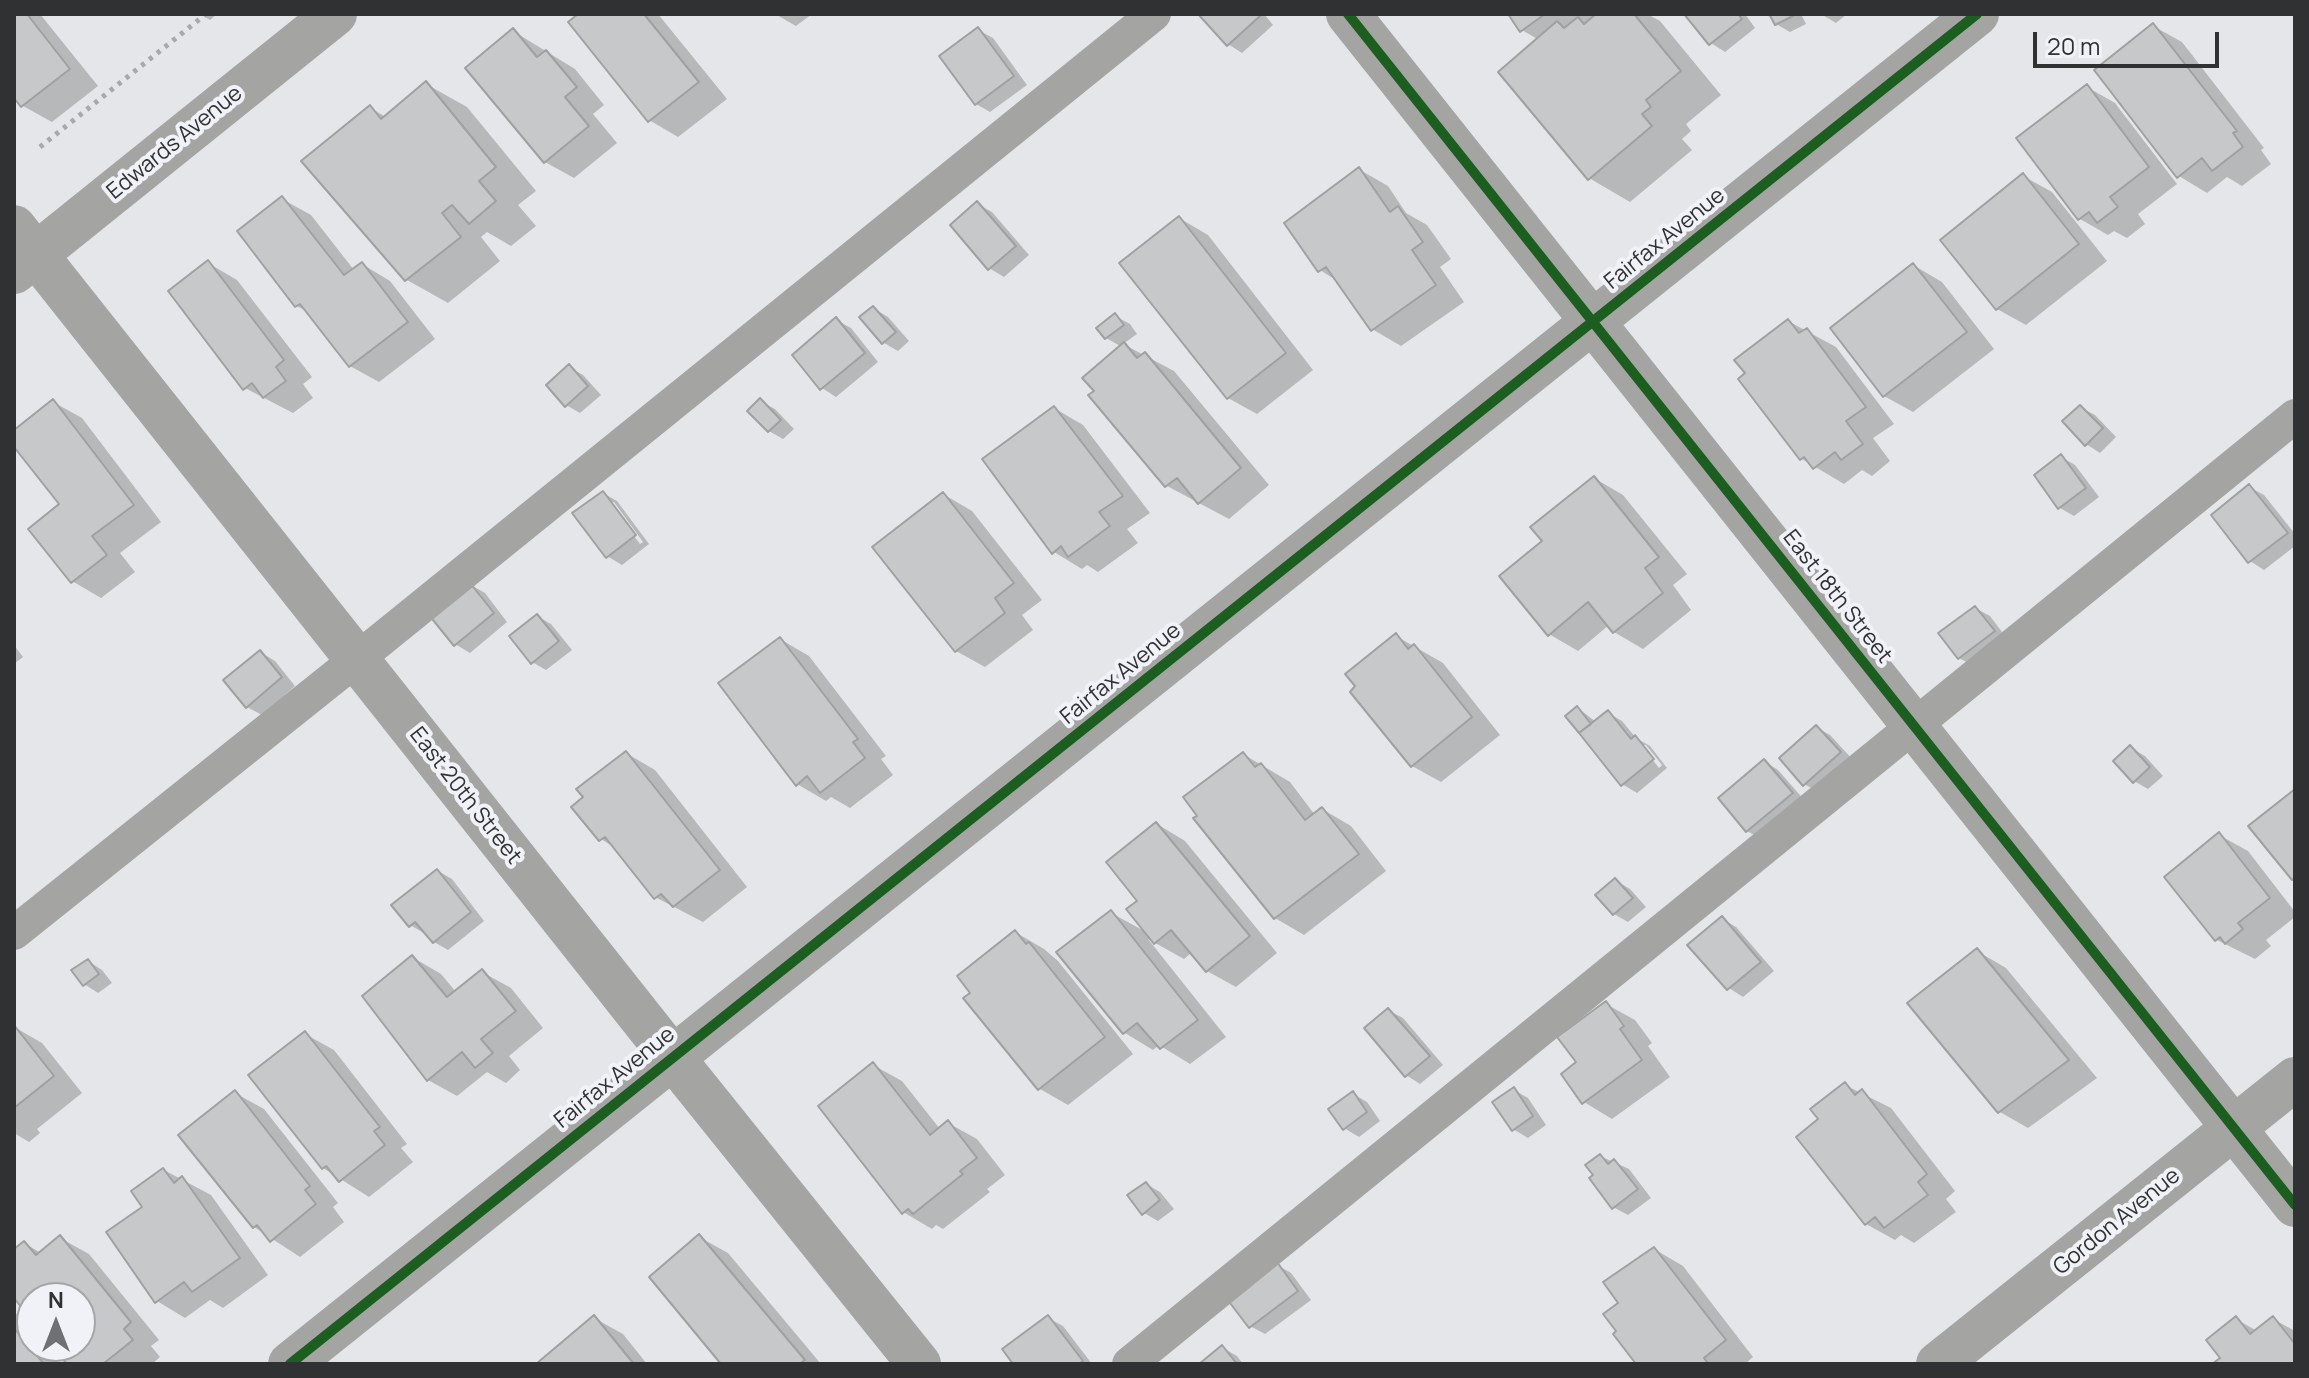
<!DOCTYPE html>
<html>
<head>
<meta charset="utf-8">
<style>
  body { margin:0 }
  #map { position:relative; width:2309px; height:1378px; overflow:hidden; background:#e5e6e9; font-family:Manrope,sans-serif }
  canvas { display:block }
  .frame { position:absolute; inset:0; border:16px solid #303133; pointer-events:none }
  .north { position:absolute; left:16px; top:1282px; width:80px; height:80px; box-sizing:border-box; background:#f1f2f7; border:2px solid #a4a5a9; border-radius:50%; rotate:0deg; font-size:22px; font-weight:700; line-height:32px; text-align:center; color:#303133 }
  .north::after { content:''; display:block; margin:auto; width:28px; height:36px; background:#6f7073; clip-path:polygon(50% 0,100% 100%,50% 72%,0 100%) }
  .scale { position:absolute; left:2033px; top:32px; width:186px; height:36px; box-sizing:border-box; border:4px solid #303133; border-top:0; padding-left:10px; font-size:24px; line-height:28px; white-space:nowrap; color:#303133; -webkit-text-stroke:6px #f1f2f7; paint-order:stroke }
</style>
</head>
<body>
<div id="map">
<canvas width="2309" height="1378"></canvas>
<div class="frame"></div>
<div class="north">N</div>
<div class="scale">20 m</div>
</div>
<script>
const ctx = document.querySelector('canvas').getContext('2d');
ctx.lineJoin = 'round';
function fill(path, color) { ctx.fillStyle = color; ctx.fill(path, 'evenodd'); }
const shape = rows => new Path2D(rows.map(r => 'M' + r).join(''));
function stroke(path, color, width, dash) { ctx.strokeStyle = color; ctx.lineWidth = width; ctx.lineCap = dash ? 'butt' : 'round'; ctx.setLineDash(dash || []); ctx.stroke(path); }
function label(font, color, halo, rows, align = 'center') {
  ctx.font = font + ' Manrope,sans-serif'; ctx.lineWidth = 8; ctx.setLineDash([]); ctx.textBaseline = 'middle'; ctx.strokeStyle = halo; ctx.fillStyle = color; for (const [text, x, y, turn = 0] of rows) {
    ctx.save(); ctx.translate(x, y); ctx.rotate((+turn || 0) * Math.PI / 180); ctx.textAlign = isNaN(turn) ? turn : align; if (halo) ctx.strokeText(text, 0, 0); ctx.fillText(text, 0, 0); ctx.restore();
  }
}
const shadow = shape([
  [14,14,40,14,98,86,52,122,23,106,14,95],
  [200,14,217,14,210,20],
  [582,14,658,14,727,99,678,137,649,120],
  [775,14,812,14,796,26],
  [1201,14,1264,14,1273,25,1242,53,1228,44],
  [1510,14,1647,14,1660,21,1721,95,1686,124,1691,131,1682,139,1692,150,1630,202,1589,178,1539,40,1522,30],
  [1687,14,1745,14,1755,28,1725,52,1711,43],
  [1771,14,1801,14,1806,24,1790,32,1776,24],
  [1821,14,1847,14,1836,23],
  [2153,26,2182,42,2264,148,2261,150,2271,164,2242,186,2227,177,2207,193,2179,176],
  [978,30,993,38,1027,85,990,112,976,104],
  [513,31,575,69,604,105,593,114,617,143,574,178,545,162],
  [426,84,467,107,536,191,518,205,536,226,511,246,487,232,481,237,500,261,448,303,407,280,370,108,386,117],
  [2087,87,2115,103,2177,184,2138,214,2145,224,2127,238,2114,231,2108,235,2080,219],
  [1360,170,1388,186,1406,213,1427,225,1451,259,1440,267,1464,302,1401,346,1372,329,1339,282,1320,270],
  [2023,176,2052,192,2107,261,2026,325,1997,309],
  [282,199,311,215,354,270,362,264,390,281,435,339,379,382,350,366,310,313,297,306],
  [977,204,992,212,1029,255,1004,277,989,268],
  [1179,218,1208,235,1313,370,1257,414,1228,398],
  [208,263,237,280,312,377,303,384,313,398,293,413,245,388],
  [1913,265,1942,282,1994,349,1913,412,1884,396],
  [873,308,888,317,909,341,898,351,884,343,862,318],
  [1115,316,1130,324,1137,334,1123,344,1174,371,1269,485,1229,519,1167,486,1091,396,1097,391,1122,347,1106,338],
  [836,320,851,328,878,362,836,397,822,388],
  [1788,321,1836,347,1894,424,1873,438,1890,461,1872,476,1862,470,1844,484,1802,459,1741,379],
  [569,367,583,375,601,395,580,413,566,405],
  [760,401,775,409,794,429,783,439,769,431],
  [53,402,82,418,161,522,120,553,135,572,101,598,72,581,62,504,14,444,14,433],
  [2080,407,2095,415,2116,437,2100,453,2086,444],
  [1054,408,1083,425,1150,513,1127,529,1138,543,1098,572,1087,565,1082,569,1054,552],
  [2061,457,2075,465,2099,497,2074,516,2060,508,2036,475],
  [1594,478,1623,495,1687,574,1673,585,1691,610,1643,649,1614,632,1609,625,1578,651,1549,634,1545,542],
  [2249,487,2264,495,2295,534,2295,546,2264,570,2250,561],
  [603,493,617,501,649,544,622,565,607,556],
  [609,502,614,502,643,542,640,544],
  [943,494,972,511,1042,600,1022,615,1033,630,985,667,956,651],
  [471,585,485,593,507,622,470,653,455,644],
  [1975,608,1990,616,2008,640,1974,666,1959,658],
  [537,616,551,624,572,650,546,670,532,662],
  [1396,636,1443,663,1500,735,1441,782,1412,766],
  [780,639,809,656,886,756,881,759,893,775,850,808,831,797,826,801,797,784],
  [14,645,23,657,14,664],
  [260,652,275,661,295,686,262,715,247,707],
  [1578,708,1596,722,1608,713,1622,721,1636,738,1650,746,1667,768,1637,793,1622,784],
  [1641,745,1646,745,1662,765,1659,768],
  [1816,727,1830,735,1854,761,1818,792,1804,784],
  [2131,748,2145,756,2163,776,2148,789,2134,781],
  [626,753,655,770,747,887,703,922,655,897,617,849,601,839],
  [1243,754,1290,782,1315,815,1322,809,1351,826,1386,871,1304,935,1275,918],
  [1764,761,1778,770,1806,802,1761,839,1747,831],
  [1157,824,1185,841,1277,953,1236,987,1207,971,1192,952,1184,959,1148,939,1226,1037,1190,1064,1159,1045,1153,1050,1125,1033,1059,952,1111,913,1148,933,1140,901],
  [2219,835,2248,851,2295,912,2295,917,2266,940,2271,946,2255,959,2217,940],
  [438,871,452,879,484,921,448,950,434,942,426,932,424,933,410,925],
  [1615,880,1630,889,1646,907,1628,922,1614,914],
  [1722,919,1736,927,1774,971,1743,997,1729,988],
  [1015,932,1044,949,1058,961,1133,1054,1068,1105,1040,1089,966,998],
  [1977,951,2006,968,2097,1078,2028,1128,2000,1112],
  [412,957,441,974,456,992,482,972,511,988,543,1028,509,1056,520,1070,506,1083,487,1072,457,1096,428,1080],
  [88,961,102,970,112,983,98,993,84,984],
  [1606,1004,1635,1020,1652,1043,1648,1046,1670,1077,1612,1119,1584,1102,1579,1063],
  [1388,1010,1403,1018,1443,1065,1420,1084,1406,1075],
  [14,1027,42,1043,82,1093,37,1129,40,1133,29,1142,14,1133],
  [305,1034,334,1050,407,1144,401,1148,413,1162,369,1197,323,1168],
  [873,1065,902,1081,940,1129,948,1123,977,1139,1005,1175,987,1189,990,1192,943,1229,936,1225,932,1229,903,1212],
  [1845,1085,1891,1108,1955,1191,1946,1199,1956,1212,1914,1243,1901,1235,1895,1240,1866,1224,1821,1120],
  [1514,1090,1528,1098,1546,1125,1528,1138,1513,1129],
  [235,1093,264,1109,338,1203,333,1207,344,1222,300,1257,254,1227],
  [1353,1094,1367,1102,1380,1121,1359,1137,1344,1128],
  [1600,1156,1629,1169,1651,1198,1628,1215,1613,1207],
  [164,1170,211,1195,268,1275,223,1308,210,1300,185,1318,157,1301,145,1208],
  [1146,1184,1160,1192,1174,1209,1158,1221,1144,1213],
  [699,1237,728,1253,821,1364,724,1364],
  [60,1238,89,1254,159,1340,151,1346,160,1357,152,1364,69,1364,55,1346,80,1346,80,1298,32,1298,32,1317,14,1295,14,1251,24,1243,41,1253],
  [1654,1249,1683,1266,1753,1357,1745,1364,1638,1364,1619,1331,1620,1303],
  [1277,1265,1291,1273,1311,1300,1265,1334,1250,1326],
  [14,1311,32,1333,32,1346,42,1346,57,1364,14,1364],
  [594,1318,623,1334,647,1364,539,1364],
  [1048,1318,1063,1326,1092,1364,1016,1364],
  [2236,1319,2257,1331,2273,1319,2295,1331,2295,1364,2215,1364,2223,1358],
  [1223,1348,1237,1356,1243,1364,1202,1364]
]);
const building = shape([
  [14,14,27,14,70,69,21,107,14,98,14,14],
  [578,14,644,14,699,82,648,122,568,22,578,14],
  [1198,14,1259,14,1260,16,1227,46,1198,14],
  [1508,14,1545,14,1520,32,1508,14],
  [1596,14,1634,14,1681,71,1646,100,1651,107,1642,114,1652,126,1588,180,1498,72,1557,21,1564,28,1578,17,1584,24,1596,14],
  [1684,14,1738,14,1742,19,1709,45,1684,14],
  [1769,14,1792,14,1793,16,1775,25,1769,14],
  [2153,23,2237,131,2233,133,2243,147,2212,171,2202,158,2177,178,2094,70,2153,23],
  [978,27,1014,76,975,105,939,56,978,27],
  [513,28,537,57,546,50,577,87,565,97,589,126,544,163,465,68,513,28],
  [426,81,496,167,479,181,496,201,469,224,452,205,442,213,461,237,405,281,301,161,370,105,381,119,426,81],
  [2087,84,2149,167,2110,197,2118,207,2097,223,2089,212,2078,220,2016,138,2087,84],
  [1359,167,1390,212,1398,206,1423,242,1412,250,1436,285,1371,331,1326,267,1318,272,1284,223,1359,167],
  [2023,173,2079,244,1996,310,1940,240,2023,173],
  [282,196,344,275,362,262,408,322,349,367,300,304,295,307,237,231,282,196],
  [977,201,1016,246,988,270,950,225,977,201],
  [1179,216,1286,353,1227,399,1119,263,1179,216],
  [208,260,284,360,276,367,286,381,263,398,252,383,243,390,168,291,208,260],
  [1913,263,1967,332,1883,397,1830,328,1913,263],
  [873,306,896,332,882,344,859,317,873,306],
  [1115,313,1124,325,1105,339,1096,328,1115,313],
  [836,317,865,353,820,390,792,355,836,317],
  [1788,319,1799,333,1807,328,1866,407,1846,421,1863,444,1841,460,1835,452,1813,469,1804,457,1800,460,1738,379,1745,373,1734,360,1788,319],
  [1124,342,1137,358,1145,352,1241,468,1198,504,1177,478,1165,487,1088,395,1094,391,1082,378,1124,342],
  [569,364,588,386,565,407,546,385,569,364],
  [760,398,781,420,768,432,747,411,760,398],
  [53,399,134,505,92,536,107,555,71,583,28,529,59,504,14,447,14,430,53,399],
  [2080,405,2103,428,2085,446,2062,421,2080,405],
  [1054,406,1123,496,1099,512,1110,526,1068,557,1061,546,1052,554,982,459,1054,406],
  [2061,454,2086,488,2058,509,2034,475,2061,454],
  [1594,476,1659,557,1645,568,1663,593,1613,633,1588,602,1548,636,1499,576,1542,541,1530,527,1594,476],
  [2249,484,2288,533,2248,563,2211,515,2249,484],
  [603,491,636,535,606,558,572,513,603,491],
  [943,492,1014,583,995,598,1005,613,955,652,872,547,943,492],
  [470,583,494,613,454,646,429,615,470,583],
  [1975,606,1995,631,1958,659,1938,633,1975,606],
  [537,614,559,641,531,664,509,636,537,614],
  [1396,633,1408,649,1414,644,1472,717,1411,767,1350,692,1355,686,1345,674,1396,633],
  [780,637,858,739,853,742,865,758,820,793,807,776,796,786,718,683,780,637],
  [260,650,282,677,246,708,223,680,260,650],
  [1577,706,1591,724,1579,733,1565,716,1577,706],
  [1608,710,1631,739,1635,735,1654,759,1621,786,1579,733,1608,710],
  [1816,725,1841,752,1803,786,1779,758,1816,725],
  [2130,745,2150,767,2133,783,2113,761,2130,745],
  [626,751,720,870,673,907,661,894,654,899,605,837,599,841,571,807,583,797,576,789,626,751],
  [1243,752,1255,767,1261,763,1305,820,1322,807,1359,854,1274,919,1193,818,1197,816,1183,797,1243,752],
  [1764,759,1793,793,1746,832,1718,798,1764,759],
  [2295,789,2295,878,2292,880,2248,826,2295,789],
  [1156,822,1250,936,1206,972,1171,930,1154,944,1126,909,1137,901,1106,862,1156,822],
  [2219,832,2270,898,2238,923,2243,929,2225,944,2220,937,2215,941,2164,877,2219,832],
  [437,869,471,912,433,943,415,922,409,927,391,905,437,869],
  [1615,878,1633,898,1613,915,1595,895,1615,878],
  [1111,910,1198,1020,1160,1049,1137,1023,1123,1034,1056,952,1111,910],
  [1722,916,1761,962,1727,990,1687,945,1722,916],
  [1015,930,1026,944,1029,942,1105,1037,1038,1090,963,998,970,993,957,976,1015,930],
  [1977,948,2069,1060,1998,1113,1907,1003,1977,948],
  [412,955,447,997,482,969,516,1011,481,1039,493,1053,475,1068,462,1052,427,1081,362,996,412,955],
  [88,959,99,974,83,986,71,970,88,959],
  [1606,1001,1624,1026,1620,1029,1642,1060,1582,1104,1561,1074,1576,1062,1557,1037,1606,1001],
  [1388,1008,1430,1056,1405,1077,1364,1028,1388,1008],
  [14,1025,54,1076,14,1108,14,1025],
  [305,1031,380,1127,374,1131,385,1145,339,1182,326,1166,322,1169,248,1075,305,1031],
  [873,1062,930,1135,948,1120,977,1158,960,1171,963,1174,913,1214,908,1209,902,1214,818,1106,873,1062],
  [1845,1082,1855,1095,1862,1089,1927,1174,1918,1182,1928,1195,1884,1228,1875,1217,1865,1225,1796,1137,1818,1119,1810,1109,1845,1082],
  [1514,1087,1533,1116,1512,1131,1492,1102,1514,1087],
  [235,1090,310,1186,305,1190,316,1204,270,1242,257,1225,253,1228,178,1135,235,1090],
  [1353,1091,1367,1112,1343,1130,1328,1109,1353,1091],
  [1600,1154,1608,1164,1614,1159,1638,1189,1612,1209,1589,1178,1593,1175,1585,1165,1600,1154],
  [163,1168,174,1183,182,1176,240,1258,192,1292,184,1282,155,1303,106,1232,142,1207,131,1191,163,1168],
  [1146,1182,1160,1200,1142,1215,1127,1195,1146,1182],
  [699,1234,805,1360,802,1362,804,1364,721,1364,649,1277,699,1234],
  [60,1235,131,1322,124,1329,133,1340,103,1364,67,1364,52,1346,80,1346,80,1298,32,1298,32,1321,14,1298,14,1249,24,1241,36,1255,60,1235],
  [1654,1247,1726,1340,1704,1358,1707,1362,1704,1364,1636,1364,1613,1334,1616,1331,1603,1314,1618,1303,1603,1282,1654,1247],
  [1277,1262,1298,1291,1249,1328,1227,1299,1277,1262],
  [594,1315,634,1364,536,1364,594,1315],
  [1048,1315,1083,1361,1079,1364,1013,1364,1002,1349,1048,1315],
  [2236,1316,2250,1334,2273,1316,2295,1344,2295,1364,2212,1364,2220,1358,2206,1340,2236,1316],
  [14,1328,44,1364,14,1364,14,1328],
  [1222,1345,1237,1364,1199,1364,1222,1345]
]);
const path = shape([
  [40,147,206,14]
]);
const lane = shape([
  [14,933,357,659,1154,14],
  [1129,1364,2295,416]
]);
const street = shape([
  [1348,14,2295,1205],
  [14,227,673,1058,919,1364],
  [14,272,335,14],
  [290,1364,1977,14],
  [1938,1364,2295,1079]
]);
const cycleway = shape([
  [1348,14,2295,1205],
  [290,1364,1977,14]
]);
const streetNames = [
  ["Edwards Avenue",175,143,-39],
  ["Fairfax Avenue",1665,239,-39],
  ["East 18th Street",1837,597,52],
  ["Fairfax Avenue",1121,674,-39],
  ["East 20th Street",465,796,52],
  ["Fairfax Avenue",615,1078,-39],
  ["Gordon Avenue",2117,1222,-39]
];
fill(shadow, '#0003');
fill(building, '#c7c8ca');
stroke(building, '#9fa0a2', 2);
stroke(path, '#a9a9a9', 5, [4, 6]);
stroke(lane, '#a4a4a3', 34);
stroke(street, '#a4a4a3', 44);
stroke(cycleway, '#1b5e20', 10);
label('22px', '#303133', '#f1f2f7', streetNames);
</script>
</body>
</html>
